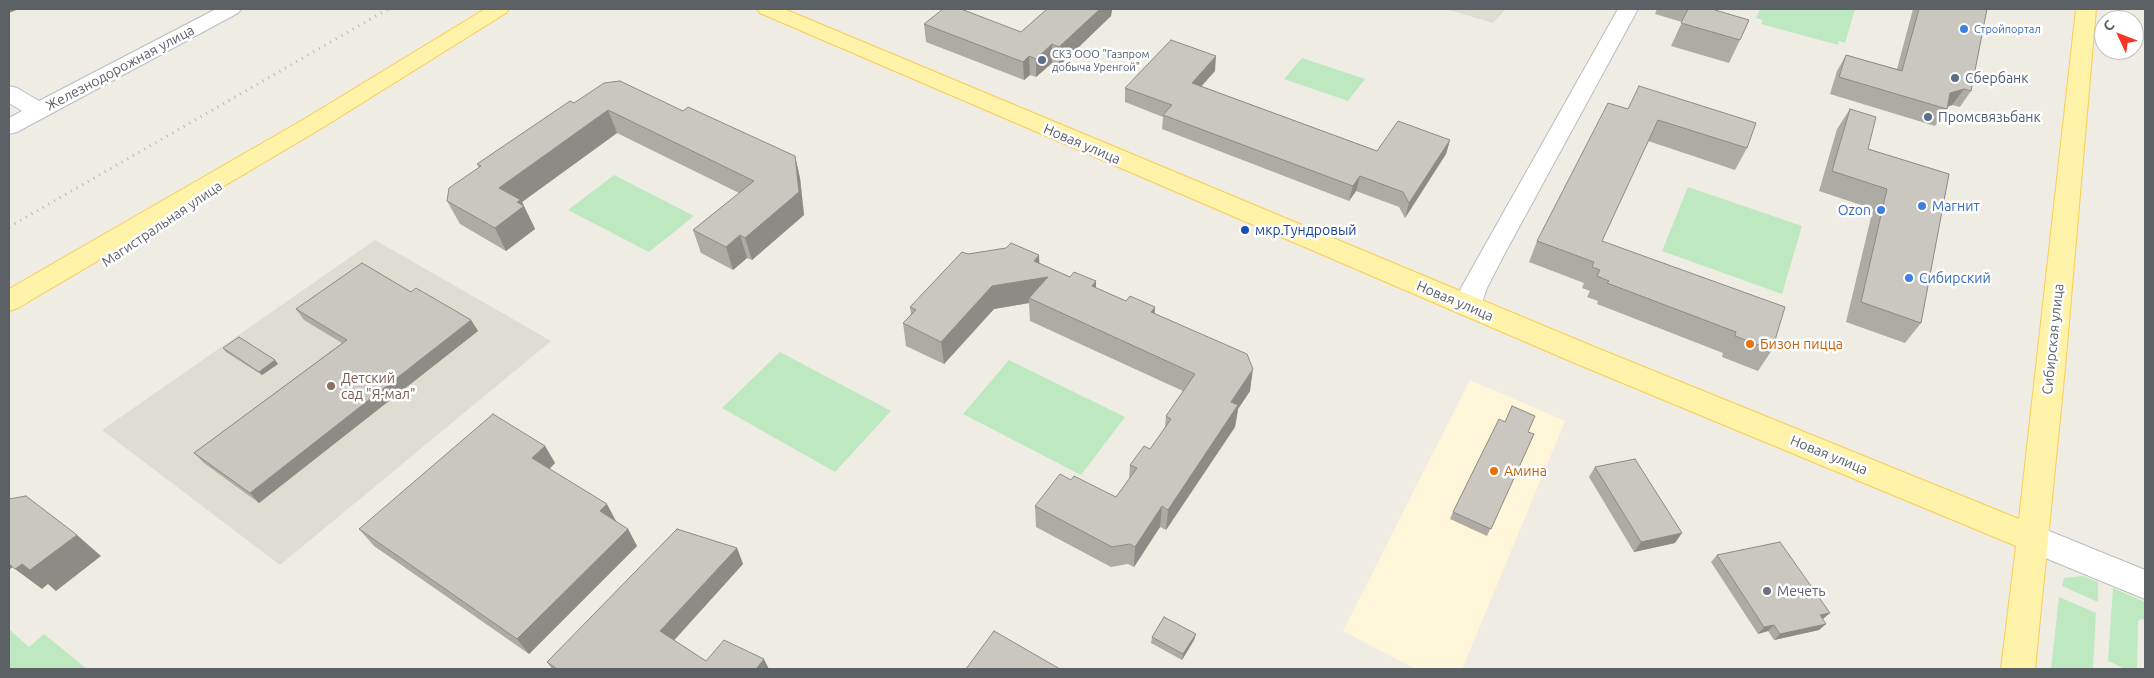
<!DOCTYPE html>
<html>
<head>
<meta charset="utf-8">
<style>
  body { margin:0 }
  #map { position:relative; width:2154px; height:678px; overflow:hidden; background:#efede3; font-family:Ubuntu,sans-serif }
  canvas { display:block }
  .frame { position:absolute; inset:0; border:10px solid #5b6065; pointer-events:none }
  .north { position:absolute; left:2094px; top:10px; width:50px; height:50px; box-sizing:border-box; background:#fff; border:1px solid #bdbfc1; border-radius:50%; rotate:313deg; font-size:14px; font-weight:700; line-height:20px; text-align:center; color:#5b6065 }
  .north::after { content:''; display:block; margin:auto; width:18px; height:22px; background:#f43625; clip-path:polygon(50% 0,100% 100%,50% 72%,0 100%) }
</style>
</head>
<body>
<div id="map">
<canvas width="2154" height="678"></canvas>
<div class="frame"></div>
<div class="north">С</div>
</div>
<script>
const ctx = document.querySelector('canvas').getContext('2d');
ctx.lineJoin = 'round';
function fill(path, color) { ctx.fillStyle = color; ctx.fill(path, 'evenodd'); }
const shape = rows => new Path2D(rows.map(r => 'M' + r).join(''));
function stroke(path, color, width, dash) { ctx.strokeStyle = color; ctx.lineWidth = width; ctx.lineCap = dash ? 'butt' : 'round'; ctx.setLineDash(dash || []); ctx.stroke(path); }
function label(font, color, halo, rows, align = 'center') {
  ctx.font = font + ' Ubuntu,sans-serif'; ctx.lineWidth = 5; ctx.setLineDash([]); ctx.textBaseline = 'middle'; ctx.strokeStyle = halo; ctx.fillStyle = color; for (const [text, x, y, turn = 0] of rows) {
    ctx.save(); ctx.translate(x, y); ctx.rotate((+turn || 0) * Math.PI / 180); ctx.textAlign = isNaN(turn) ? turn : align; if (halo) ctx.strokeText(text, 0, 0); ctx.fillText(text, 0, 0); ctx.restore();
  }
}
const commercial = shape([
  [1470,380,1565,421,1462,669,1416,669,1343,631]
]);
const education = shape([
  [1446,9,1506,9,1493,23],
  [375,240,551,341,280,565,102,430]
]);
const green = shape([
  [1760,9,1855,9,1845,43,1839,41,1838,45,1761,24,1763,20,1756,18],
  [1302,58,1365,79,1348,101,1284,79],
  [614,175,694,216,649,252,568,210],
  [1688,187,1802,226,1782,294,1662,251],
  [780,352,891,411,835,472,722,408],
  [1009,360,1125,417,1081,475,963,414],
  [2083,576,2098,582,2098,602,2062,586,2064,578],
  [2113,588,2145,602,2145,620,2142,619,2138,621,2137,669,2126,669,2108,661],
  [2059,597,2096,613,2093,669,2051,669],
  [10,630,29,647,44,634,87,669,9,669]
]);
const minor = shape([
  [216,9,241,9,238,13,17,132,9,134,9,118,22,111,9,103,9,86,17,88,39,101,216,9],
  [1618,9,1638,9,1505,253,1487,288,1478,314,1469,317,1460,314,1456,307,1461,288,1618,9],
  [2032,524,2145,570,2145,599,2021,548,2016,538,2021,528,2032,524]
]);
const major = shape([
  [485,9,509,9,506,13,322,128,18,308,9,311,9,289,306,118,485,9],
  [757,9,784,9,1597,348,2019,519,2076,9,2096,9,2065,368,2035,669,2001,669,2016,546,1577,364,760,13,757,9]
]);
const rail = shape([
  [9,227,388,9]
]);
const wall = shape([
  [1047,9,1112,9,1111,16,1059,66,1052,63,1036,77,1030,75,1024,80,926,42,924,24,1021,32],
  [1657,9,1716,9,1715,10,1740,40,1729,63,1671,46,1682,22,1655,14],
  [1913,9,1987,9,1971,91,1960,107,1952,105,1947,107,1947,109,1935,126,1830,94,1837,71,1846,55,1897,69],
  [1215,71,1201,86,1377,151,1450,140,1446,154,1405,218,1399,207,1356,191,1349,201,1162,129,1163,117,1125,102,1125,88],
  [574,103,683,111,795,156,800,178,804,215,752,260,747,258,733,270,701,253,693,230,739,193,617,133,522,202,535,229,506,251,460,224,447,201,479,168,477,164],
  [1628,109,1747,148,1735,170,1648,141,1602,241,1772,350,1758,371,1722,357,1723,353,1597,304,1598,301,1587,297,1590,291,1582,288,1584,283,1529,262,1537,241],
  [1850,109,1868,149,1949,174,1921,323,1905,343,1846,322,1873,209,1819,191,1837,129],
  [2145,138,2145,164,2144,164],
  [968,254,1039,263,1070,277,1096,281,1096,288,1155,314,1250,391,1238,409,1235,427,1166,530,1160,527,1134,567,1128,564,1111,567,1036,527,1035,506,1071,480,1116,497,1129,479,1130,465,1150,449,1165,428,1166,416,1183,391,1030,321,1029,303,994,309,944,364,906,346,903,323,911,314,910,307],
  [411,292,471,320,478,331,259,503,204,463,194,453,342,343,304,320,296,309],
  [223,348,275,360,278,364,262,375,226,352],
  [1534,434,1487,536,1450,519,1453,512],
  [545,446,555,463,550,469,616,522,628,529,637,546,529,654,374,546,359,529],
  [1595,467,1675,543,1634,552,1589,477],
  [737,548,743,564,674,640,706,661,769,669,552,669,547,662],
  [1717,555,1823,620,1826,624,1819,630,1774,640,1768,631,1758,634,1711,562],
  [1196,634,1194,640,1182,660,1151,643,1152,637]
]);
const shadedWall = shape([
  [9,9,19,9,9,13],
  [1099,9,1112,9,1111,16,1059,66,1059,47],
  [1052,44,1052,63,1036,77,1036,59],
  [1029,56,1030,75,1024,80,1023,62],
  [1216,56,1215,71,1191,98,1192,83],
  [1964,89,1952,105,1944,108,1950,93],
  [608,110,617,133,522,202,535,229,506,251,495,228,499,188],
  [1450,140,1446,154,1405,218,1409,203],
  [795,156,800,178,804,215,752,260,745,238],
  [1360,176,1356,191,1349,201,1353,186],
  [740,235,747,258,733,270,726,247],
  [1039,255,1040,278,1048,277,1029,298,1029,303,994,309,944,364,941,342,992,286,1034,261],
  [1096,281,1095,304,1092,286],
  [1155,307,1154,330,1151,312],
  [471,320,478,331,259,503,250,493],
  [275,360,278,364,262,375,259,372],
  [1253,369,1250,391,1238,409,1235,427,1166,530,1168,510,1231,402],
  [545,446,555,463,542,475,532,458],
  [607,504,616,521,609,528,600,511],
  [1162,506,1160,527,1134,567,1135,547],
  [628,529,637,546,529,654,517,639],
  [1682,533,1675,543,1634,552,1641,542],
  [77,535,101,556,56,591,48,584,42,589,15,569,22,564],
  [737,548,743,564,669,646,660,631],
  [9,562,14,566,9,570],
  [1830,613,1823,619,1820,615],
  [1826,624,1819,630,1774,640,1780,634],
  [1774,625,1768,631,1758,634,1764,627],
  [1196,634,1194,640,1182,660,1183,654],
  [764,659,769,669,756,669]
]);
const building = shape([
  [943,9,961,9,1021,32,1047,9,1100,9,1059,47,1052,44,1036,59,1029,56,1023,62,924,24,943,9],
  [1688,9,1716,9,1715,10,1749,20,1740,40,1681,23,1688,9],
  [1919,9,1987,9,1971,91,1964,89,1950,93,1947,109,1839,77,1846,55,1902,71,1919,9],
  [1171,40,1216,56,1192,83,1377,151,1398,121,1450,140,1409,203,1403,192,1360,176,1353,186,1163,115,1172,105,1125,88,1171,40],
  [620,81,683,111,688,107,795,156,799,192,745,238,740,235,726,247,693,230,754,181,608,110,499,188,521,200,517,202,524,206,495,228,447,201,449,188,481,166,477,164,570,101,574,103,604,83,620,81],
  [1639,86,1756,123,1747,148,1658,120,1602,241,1785,307,1772,350,1735,336,1736,332,1607,283,1609,281,1597,276,1600,270,1592,267,1594,262,1537,241,1608,103,1628,109,1639,86],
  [1850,109,1876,117,1868,149,1949,174,1921,323,1861,302,1887,189,1832,171,1850,109],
  [1011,243,1039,255,1034,261,1070,277,1074,272,1096,281,1092,286,1126,301,1130,296,1155,307,1151,312,1247,354,1253,369,1231,402,1238,405,1168,510,1162,506,1135,547,1130,544,1112,547,1035,506,1060,474,1071,480,1074,476,1116,497,1137,468,1130,465,1144,446,1150,449,1171,419,1166,416,1195,374,1029,298,1048,277,992,286,941,342,903,323,916,310,910,307,962,252,968,254,1006,248,1011,243],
  [362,263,411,292,416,288,471,320,250,493,194,453,347,340,296,309,362,263],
  [239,337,275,360,259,372,223,348,239,337],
  [1512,406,1535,416,1528,432,1534,434,1491,529,1453,512,1499,419,1505,422,1512,406],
  [493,414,545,446,532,458,607,504,600,511,628,529,517,639,359,529,493,414],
  [1635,459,1682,533,1641,542,1595,467,1635,459],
  [26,496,77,535,30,570,22,564,15,569,9,564,9,499,26,496],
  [677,529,737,548,660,631,706,661,724,640,764,659,756,669,557,669,547,662,677,529],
  [1780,542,1830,613,1820,615,1826,624,1780,634,1774,625,1764,627,1717,555,1780,542],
  [1164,617,1196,634,1183,654,1152,637,1164,617],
  [994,631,1060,669,966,669,994,631]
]);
const markers = [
  [1964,29,5,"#3f7fe0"],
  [1042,60,5,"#5c6f8a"],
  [1955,78,5,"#5c6f8a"],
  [1928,117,5,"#5c6f8a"],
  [1922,206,5,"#3f7fe0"],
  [1881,210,5,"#3f7fe0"],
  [1245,230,5,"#1a4fb4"],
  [1909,278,5,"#3f7fe0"],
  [1750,344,5,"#e8710a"],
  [331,386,5,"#8d6e63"],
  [1494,471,5,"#e8710a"],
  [1767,591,5,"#6b7280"]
];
const farShopnames = [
  ["Стройпортал",1974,29]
];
const farServicenames = [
  ["СКЗ ООО \"Газпром",1052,54],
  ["добыча Уренгой\"",1052,67]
];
const streetNames = [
  ["Железнодорожная улица",120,68,-28],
  ["Новая улица",1082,144,23],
  ["Магистральная улица",162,224,-34],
  ["Новая улица",1455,301,23],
  ["Сибирская улица",2053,339,-84],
  ["Новая улица",1829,455,22]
];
const serviceNames = [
  ["Сбербанк",1965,78],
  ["Промсвязьбанк",1938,117]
];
const shopNames = [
  ["Магнит",1932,206],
  ["Ozon",1871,210,"right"],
  ["Сибирский",1919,278]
];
const transitNames = [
  ["мкр.Тундровый",1255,230]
];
const foodNames = [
  ["Бизон пицца",1760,344],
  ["Амина",1504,471]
];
const educationNames = [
  ["Детский",341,378],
  ["сад \"Я-мал\"",341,394]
];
const worshipNames = [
  ["Мечеть",1777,591]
];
fill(commercial, '#fff6d9');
fill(education, '#dfdcd2');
fill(green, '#bee8bf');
stroke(minor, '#b8bcc0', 2);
stroke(major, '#facc51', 2);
fill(minor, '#fff');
fill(major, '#fff2a9');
stroke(rail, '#b5b6b6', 3, [1, 5.5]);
fill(wall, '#aeaba5');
fill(shadedWall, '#8d8b86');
fill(building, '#cac7c0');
stroke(building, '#8d8b86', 1);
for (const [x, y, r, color] of markers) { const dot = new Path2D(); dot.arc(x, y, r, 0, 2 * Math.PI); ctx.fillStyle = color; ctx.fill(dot); stroke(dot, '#fff', 2); }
label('11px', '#366cbe', '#fff', farShopnames, 'left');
label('11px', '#4e5e75', '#fff', farServicenames, 'left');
label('14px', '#5b6065', '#fff', streetNames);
label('14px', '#4e5e75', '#fff', serviceNames, 'left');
label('14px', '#366cbe', '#fff', shopNames, 'left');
label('14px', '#164399', '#fff', transitNames, 'left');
label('14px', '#c56008', '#fff', foodNames, 'left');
label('14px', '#785e54', '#fff', educationNames, 'left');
label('14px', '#5b616d', '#fff', worshipNames, 'left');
</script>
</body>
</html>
